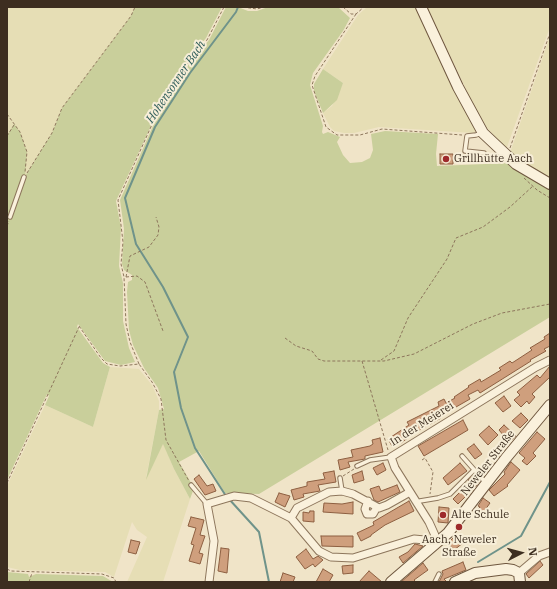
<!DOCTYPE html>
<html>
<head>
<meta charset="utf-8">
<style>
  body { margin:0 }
  #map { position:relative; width:557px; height:589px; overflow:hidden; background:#f0e4c8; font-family:"IBM Plex Serif",serif }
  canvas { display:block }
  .frame { position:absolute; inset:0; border:8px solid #3d2e20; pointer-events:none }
  .north { position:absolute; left:501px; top:533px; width:40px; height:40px; -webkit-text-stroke:3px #f7eed8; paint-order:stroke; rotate:84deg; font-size:11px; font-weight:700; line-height:16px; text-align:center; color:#3d2e20 }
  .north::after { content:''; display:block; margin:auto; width:14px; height:18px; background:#3d2e20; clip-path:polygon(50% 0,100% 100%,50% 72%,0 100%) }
</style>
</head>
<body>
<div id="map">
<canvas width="557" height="589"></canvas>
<div class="frame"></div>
<div class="north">N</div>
</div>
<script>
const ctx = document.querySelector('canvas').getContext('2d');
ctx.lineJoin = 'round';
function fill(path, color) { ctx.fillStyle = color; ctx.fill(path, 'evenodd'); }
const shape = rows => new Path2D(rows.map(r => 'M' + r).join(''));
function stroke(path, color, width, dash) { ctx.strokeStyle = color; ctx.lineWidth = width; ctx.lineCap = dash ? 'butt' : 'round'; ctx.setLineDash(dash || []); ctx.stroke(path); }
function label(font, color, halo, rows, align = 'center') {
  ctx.font = font + ' "IBM Plex Serif",serif'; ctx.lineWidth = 4; ctx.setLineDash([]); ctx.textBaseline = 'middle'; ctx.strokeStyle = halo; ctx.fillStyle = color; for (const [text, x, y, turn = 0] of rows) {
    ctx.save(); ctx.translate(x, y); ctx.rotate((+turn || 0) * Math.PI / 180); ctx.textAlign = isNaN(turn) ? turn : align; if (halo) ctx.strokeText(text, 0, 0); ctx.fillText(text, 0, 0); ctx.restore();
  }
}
const farmland = shape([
  [7,7,135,7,131,16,62,108,52,133,24,177,7,199],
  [367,7,417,7,476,132,473,133,379,127,354,133,344,133,334,131,330,127,323,113,332,106,343,83,323,69,358,15],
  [427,7,550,7,550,27,507,147,505,147,488,129,476,110],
  [550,36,550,178,525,165,510,153],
  [110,367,139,369,152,385,159,401,159,410,146,478,163,443,174,469,190,499,163,582,127,582,147,537,137,530,132,522,114,577,105,572,20,570,7,567,7,486,45,405,93,427]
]);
const green = shape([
  [135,7,222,7,206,38,187,61,163,100,116,201,121,228,119,266,123,283,123,321,129,348,135,362,121,365,105,361,78,324,77,327,103,363,110,367,93,427,45,405,49,396,47,394,7,480,7,136,14,124,20,132,27,152,25,176,52,133,62,108,131,16],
  [226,7,238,7,248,11,257,11,268,7,338,7,350,18,343,31,313,73,310,85,323,126,322,132,323,134,328,132,340,137,337,142,343,155,350,163,362,162,370,158,373,150,371,134,385,131,438,134,436,154,437,166,510,163,550,188,550,317,259,494,225,493,199,451,179,462,194,488,190,499,174,469,163,444,146,480,159,410,164,409,158,388,144,368,133,345,129,330,127,292,128,282,132,280,132,275,124,270,122,264,124,229,120,200,161,108,189,64,209,40],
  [323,69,343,83,337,100,323,113,314,91,314,84],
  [7,572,28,574,29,577,36,574,103,576,113,582,7,582]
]);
const stream = shape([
  [226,496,195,448,181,408,174,372,188,337,163,287,136,244,125,198,155,127,190,73,236,12,238,7],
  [229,499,259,532,269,582],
  [478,562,521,536,550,482]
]);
const building = shape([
  [440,154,453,154,453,164,440,164,440,154],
  [550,333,550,346,544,349,546,351,530,360,531,361,480,393,478,390,468,395,470,399,449,411,440,417,441,418,409,436,409,437,401,443,400,441,392,446,388,439,409,425,407,422,439,406,438,402,444,399,446,403,455,398,454,397,469,387,468,386,480,379,481,382,501,370,499,368,510,361,512,363,532,350,530,348,545,339,544,337,550,333],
  [550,366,550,377,532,394,535,397,529,404,527,401,521,407,514,400,520,395,517,392,537,375,540,378,550,366],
  [504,396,511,406,503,412,495,403,504,396],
  [521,413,528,420,520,428,512,421,521,413],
  [463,420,468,430,424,456,418,446,463,420],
  [504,425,516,436,509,442,499,430,504,425],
  [489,426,498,435,488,445,479,435,489,426],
  [537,432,545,439,533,453,536,456,527,465,522,461,525,458,519,453,537,432],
  [380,438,383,452,365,456,365,459,348,462,350,467,340,470,338,460,353,457,351,450,370,446,373,444,372,440,380,438],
  [474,444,482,454,475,459,467,449,474,444],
  [511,462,520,470,507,485,508,486,494,496,489,490,505,474,504,472,511,462],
  [383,463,386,470,377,475,373,468,383,463],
  [460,463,467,471,448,485,443,478,460,463],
  [334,471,336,482,318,485,320,491,303,494,304,497,294,500,291,490,307,486,307,482,325,479,323,473,334,471],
  [362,471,364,480,354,483,352,475,362,471],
  [199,475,207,486,213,484,216,491,205,495,194,479,199,475],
  [473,476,478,482,477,485,458,504,453,499,470,482,468,480,473,476],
  [397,485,400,492,378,502,374,500,370,489,379,486,381,491,397,485],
  [279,493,290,496,285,507,275,502,279,493],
  [483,498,490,503,485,510,487,512,483,517,476,512,480,507,478,506,483,498],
  [409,501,414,511,385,525,371,535,371,536,361,541,357,533,374,525,373,522,409,501],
  [353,502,353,514,323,512,324,503,342,504,353,502],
  [439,507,449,508,448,523,438,522,439,507],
  [310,511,314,511,314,522,303,521,303,512,309,513,310,511],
  [191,517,204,520,200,535,205,536,199,553,203,554,200,564,189,561,194,545,191,544,196,528,188,526,191,517],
  [456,535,463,543,454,550,448,543,456,535],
  [321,536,353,536,353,547,322,546,321,536],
  [131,540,140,542,136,554,128,552,131,540],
  [415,544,423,546,403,563,399,557,408,552,415,544],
  [221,548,229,549,227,573,218,571,221,548],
  [306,549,313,559,318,556,323,560,315,567,313,564,305,569,296,557,306,549],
  [540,561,543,565,529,578,526,574,540,561],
  [463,562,466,570,444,579,447,582,439,582,443,574,442,571,463,562],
  [423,563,428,570,414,580,416,582,401,582,423,563],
  [353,565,353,573,343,574,342,566,353,565],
  [323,569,333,575,329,582,316,582,323,569],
  [369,571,382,582,359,582,369,571],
  [283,573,295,577,293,582,280,582,283,573]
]);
const path = shape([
  [243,7,257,9,264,7],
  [343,7,351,14,356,14,364,7],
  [356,14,315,76,312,85,326,127,337,135,360,135,382,129,462,135],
  [7,114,20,132,27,152,25,172],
  [7,136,14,125],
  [510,148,550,33],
  [27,173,52,133,62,108,131,16,135,7],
  [524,178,537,190,550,198],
  [7,226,9,221],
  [126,277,130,256,149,247,158,235,159,227,156,217],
  [126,277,137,276,145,282,163,331],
  [79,326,101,358,107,364,120,366,139,364,152,382,161,399,166,440,189,481],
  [285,338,296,346,312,351,318,359,324,361,384,361,414,354,473,324,502,313,550,304],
  [381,360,394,351,408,318,447,259,456,238,483,227,510,207,533,186],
  [362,361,388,450],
  [139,364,130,342,126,324,124,277,121,264,123,242,118,200,159,109,182,71,207,40,224,7],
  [422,460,425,458,433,472,430,494],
  [343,476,354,469],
  [7,483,79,327],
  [7,569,11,571,102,574,114,578,116,582],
  [29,582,32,573]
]);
const service = shape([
  [482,133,476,135,467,136,465,151,484,153],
  [10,217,24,177],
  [462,456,485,482],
  [357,466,370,460,391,457],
  [340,478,342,491],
  [191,485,207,504],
  [417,503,420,501,438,498,450,494,473,471],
  [435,582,439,574]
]);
const minor = shape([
  [368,501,365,509,367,514,373,514,377,507],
  [291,518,297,508,329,492,342,491,353,494,379,508,387,505,410,492],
  [438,542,429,522,395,468,391,457,536,367,550,360],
  [519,573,539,556,550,552],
  [209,582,214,541,207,504,234,496,251,498,291,518,319,551,331,557,353,558,414,539,425,540,434,546]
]);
const secondary = shape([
  [421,7,458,87,483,133,516,164,550,184],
  [391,582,448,533,506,458,550,405],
  [455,582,475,573,506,569,513,570,519,573,520,582]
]);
const markers = [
  [446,159,4,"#9e2a2b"],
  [443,515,4,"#9e2a2b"],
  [459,527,4,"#9e2a2b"]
];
const poiNames = [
  ["Grillhütte Aach",454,159],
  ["Alte Schule",451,515],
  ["Aach, Neweler",459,540,"center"],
  ["Straße",459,553,"center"]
];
const streetNames = [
  ["In der Meierei",422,424,-32],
  ["Neweler Straße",488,463,-52]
];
const waterNames = [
  ["Hohensonner Bach",176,82,-56]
];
fill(farmland, '#e6deb5');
fill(green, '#c9cf9b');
stroke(stream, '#6f938a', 2);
fill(building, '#cf9f7d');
stroke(building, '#8d5f41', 1);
stroke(service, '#8d765c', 5.5);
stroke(minor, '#8d765c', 9);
stroke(secondary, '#6f573f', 12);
stroke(path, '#8d765c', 1, [3, 2]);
stroke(service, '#faf1dc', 3.5);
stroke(minor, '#faf1dc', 7);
stroke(secondary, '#faf1dc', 10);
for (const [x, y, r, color] of markers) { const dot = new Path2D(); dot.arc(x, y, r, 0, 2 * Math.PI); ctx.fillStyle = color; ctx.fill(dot); stroke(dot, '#f7eed8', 1.5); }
label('11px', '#3d2e20', '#f7eed8', poiNames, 'left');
label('11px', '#3d2e20', '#f7eed8', streetNames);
label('italic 12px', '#2f5d5a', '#f7eed8', waterNames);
</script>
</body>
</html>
